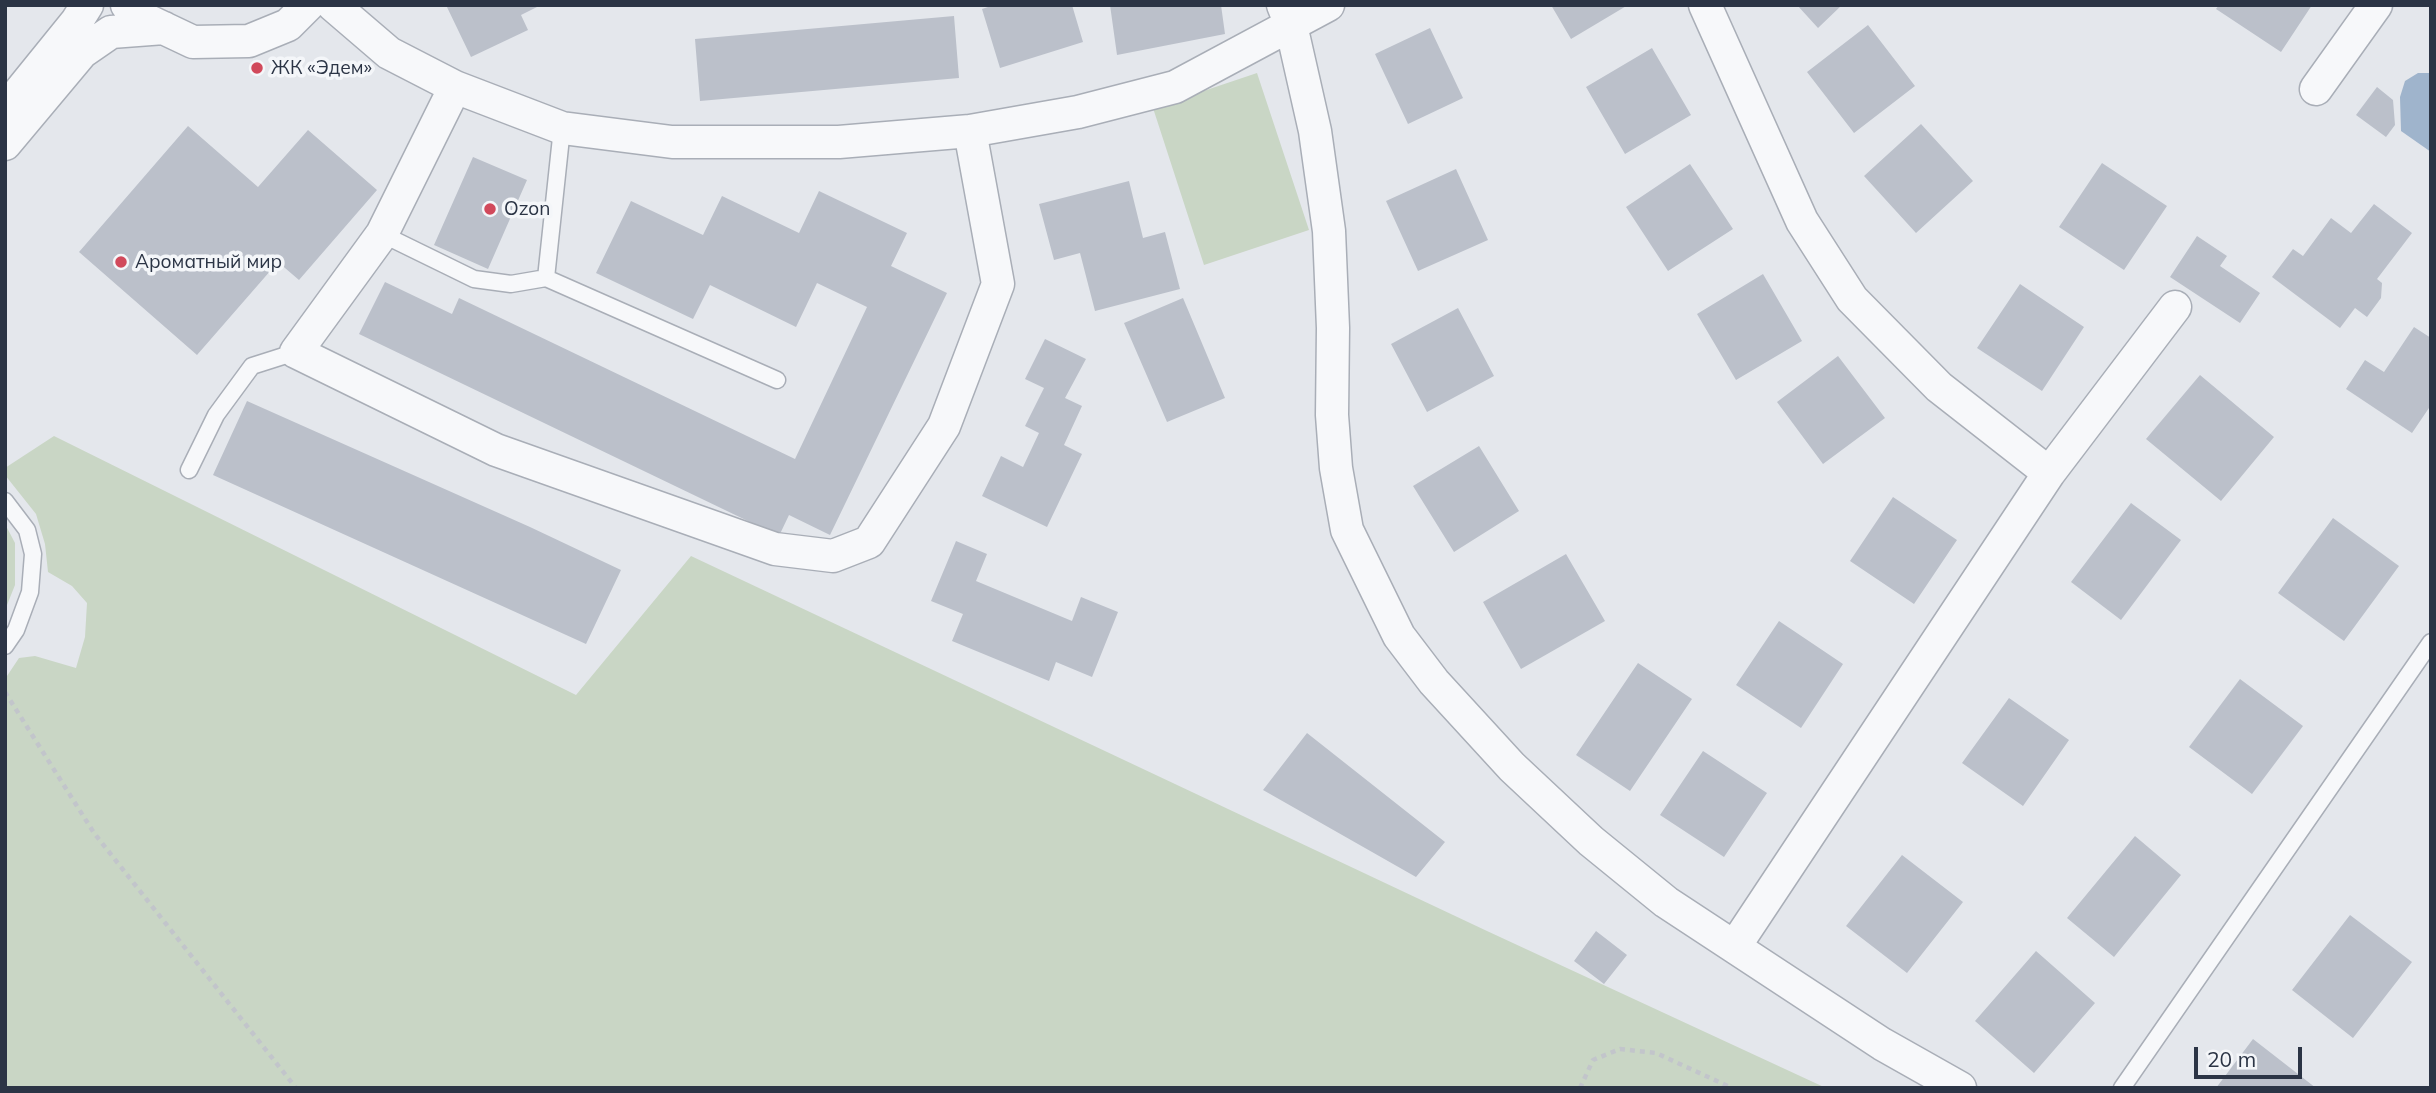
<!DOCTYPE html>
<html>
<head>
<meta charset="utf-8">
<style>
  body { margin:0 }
  #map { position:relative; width:2436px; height:1093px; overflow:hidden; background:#e4e7ec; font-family:Mulish,sans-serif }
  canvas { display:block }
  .frame { position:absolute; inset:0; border:7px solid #2b3445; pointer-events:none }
  .scale { position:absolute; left:2194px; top:1047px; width:108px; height:32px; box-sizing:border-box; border:4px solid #2b3445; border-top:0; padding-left:9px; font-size:21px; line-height:24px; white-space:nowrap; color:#2b3445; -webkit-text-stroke:5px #f4f6f9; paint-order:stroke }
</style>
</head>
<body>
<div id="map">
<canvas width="2436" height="1093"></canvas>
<div class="frame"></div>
<div class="scale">20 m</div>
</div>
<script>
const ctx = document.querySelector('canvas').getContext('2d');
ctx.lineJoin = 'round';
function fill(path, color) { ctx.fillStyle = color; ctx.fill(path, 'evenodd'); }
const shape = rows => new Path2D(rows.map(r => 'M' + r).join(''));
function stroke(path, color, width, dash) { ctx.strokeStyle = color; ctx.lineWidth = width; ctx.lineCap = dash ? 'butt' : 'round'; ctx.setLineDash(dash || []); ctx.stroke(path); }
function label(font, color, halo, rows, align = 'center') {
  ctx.font = font + ' Mulish,sans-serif'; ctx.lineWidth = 7; ctx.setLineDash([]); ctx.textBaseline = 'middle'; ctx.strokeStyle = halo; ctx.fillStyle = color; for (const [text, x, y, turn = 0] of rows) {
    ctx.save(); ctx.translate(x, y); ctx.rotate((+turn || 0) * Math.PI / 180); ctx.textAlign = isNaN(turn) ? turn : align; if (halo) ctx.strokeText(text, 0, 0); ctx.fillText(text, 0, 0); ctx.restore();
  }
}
const green = shape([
  [1257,73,1309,230,1204,265,1153,108],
  [54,436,576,695,691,556,1487,931,1826,1088,5,1088,5,679,19,658,35,656,76,668,85,637,87,603,72,586,48,572,45,544,36,514,5,475,5,468],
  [5,524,15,543,15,585,5,610]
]);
const water = shape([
  [2418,73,2431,73,2431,152,2401,131,2400,97,2405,81]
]);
const building = shape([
  [446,5,541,5,521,15,528,30,471,57],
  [994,5,1072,5,1083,42,1000,68,982,9],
  [1110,5,1221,5,1225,34,1117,55],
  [1551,5,1628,5,1571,39],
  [1797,5,1842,5,1818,28],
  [2219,5,2312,5,2281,52,2216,9],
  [954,16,959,78,700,101,695,39],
  [1868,25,1915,86,1854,133,1807,72],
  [1430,28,1463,98,1408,124,1375,54],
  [1652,48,1691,115,1625,154,1586,87],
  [2377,87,2393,100,2395,125,2386,137,2356,115],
  [1921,124,1973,181,1916,233,1864,176],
  [188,126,258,187,308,130,377,190,299,280,278,262,197,355,79,252],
  [473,157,527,180,488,269,434,245],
  [2102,163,2167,206,2124,270,2059,227],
  [1690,164,1733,229,1668,271,1626,207],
  [1456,169,1488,240,1418,271,1386,201],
  [1129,181,1143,238,1165,232,1180,289,1095,311,1080,253,1054,260,1039,204],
  [819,191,907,233,891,266,947,293,830,535,789,515,779,536,359,334,385,282,452,314,459,298,795,459,867,307,817,283,796,327,710,285,693,319,596,273,631,201,703,235,722,196,799,233],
  [2374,204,2412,233,2377,279,2382,283,2381,298,2367,317,2355,308,2340,328,2272,277,2293,249,2303,256,2331,218,2351,233],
  [2197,236,2227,256,2220,266,2260,293,2240,323,2170,277],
  [1763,274,1802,341,1736,380,1697,314],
  [2020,284,2084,327,2042,391,1977,348],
  [1183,298,1225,398,1167,422,1124,323],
  [1458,308,1494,376,1427,412,1391,344],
  [2414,327,2431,338,2431,405,2412,433,2346,389,2365,360,2384,372],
  [1045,339,1086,359,1065,398,1082,406,1064,445,1082,454,1047,527,982,496,1001,456,1023,467,1039,433,1025,426,1044,388,1025,379],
  [1838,356,1885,418,1823,464,1777,402],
  [2200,375,2274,437,2221,501,2146,439],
  [247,401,530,527,621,570,586,644,213,475],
  [1479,446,1519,511,1454,552,1413,486],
  [1893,497,1957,540,1914,604,1850,561],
  [2131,503,2181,540,2121,620,2071,582],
  [2333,518,2399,566,2344,641,2278,593],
  [956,541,987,554,976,581,1072,621,1081,597,1118,612,1092,677,1056,662,1049,681,952,641,963,614,931,601],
  [1566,554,1605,621,1521,669,1483,602],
  [1779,621,1843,664,1801,728,1736,685],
  [1638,663,1692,699,1630,791,1576,755],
  [2240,679,2303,726,2252,794,2189,747],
  [2009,698,2069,740,2023,806,1962,763],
  [1307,733,1445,842,1416,877,1263,790],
  [1703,751,1767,793,1724,857,1660,815],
  [2135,836,2181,875,2114,957,2067,918],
  [1902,855,1963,902,1907,973,1846,926],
  [2350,915,2412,962,2353,1038,2292,990],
  [1596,931,1627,955,1604,984,1574,961],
  [2036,951,2095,1003,2034,1073,1975,1021],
  [2253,1039,2316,1088,2216,1088]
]);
const path = shape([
  [5,692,94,833,296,1088],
  [1580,1088,1593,1060,1620,1049,1656,1053,1732,1088]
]);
const service = shape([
  [382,234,474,279,511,284,546,278,777,380],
  [546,278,562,128],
  [189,470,216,415,252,366,296,352],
  [5,501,27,530,33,554,30,592,16,630,5,646],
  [2122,1088,2431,642]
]);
const minor = shape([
  [127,5,136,15,193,42,249,41,288,25,308,5],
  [333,5,389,53,455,87,562,128,672,142,839,142,970,131,1078,112,1175,87,1328,5],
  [1283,5,1291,25,1315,131,1329,231,1333,328,1332,415,1336,468,1347,530,1399,636,1434,682,1512,767,1591,841,1666,902,1882,1044,1960,1088],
  [1705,5,1802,221,1852,299,1939,387,2049,473],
  [455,87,382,234,296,352,496,450,775,549,833,556,869,542,944,426,998,284,970,131],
  [2316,89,2376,5],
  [5,110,77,21,87,5],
  [5,144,82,52,111,32,164,28],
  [1735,946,2049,473,2175,307]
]);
const markers = [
  [257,68,7,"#d1495b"],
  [490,209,7,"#d1495b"],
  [121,262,7,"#d1495b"]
];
const poiNames = [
  ["ЖК «Эдем»",271,68],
  ["Ozon",504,209],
  ["Ароматный мир",135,262]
];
fill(green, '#c9d6c5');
fill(water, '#9fb4cc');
fill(building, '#bbc0ca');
stroke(service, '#a9aeb7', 19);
stroke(minor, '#a9aeb7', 35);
stroke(path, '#c2c5cb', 4.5, [5, 5]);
stroke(service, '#f7f8fa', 16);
stroke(minor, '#f7f8fa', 32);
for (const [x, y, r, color] of markers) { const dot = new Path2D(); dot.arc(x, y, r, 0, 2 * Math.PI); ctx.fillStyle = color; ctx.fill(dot); stroke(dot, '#f4f6f9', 2.5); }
label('19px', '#2b3445', '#f4f6f9', poiNames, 'left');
</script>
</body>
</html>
